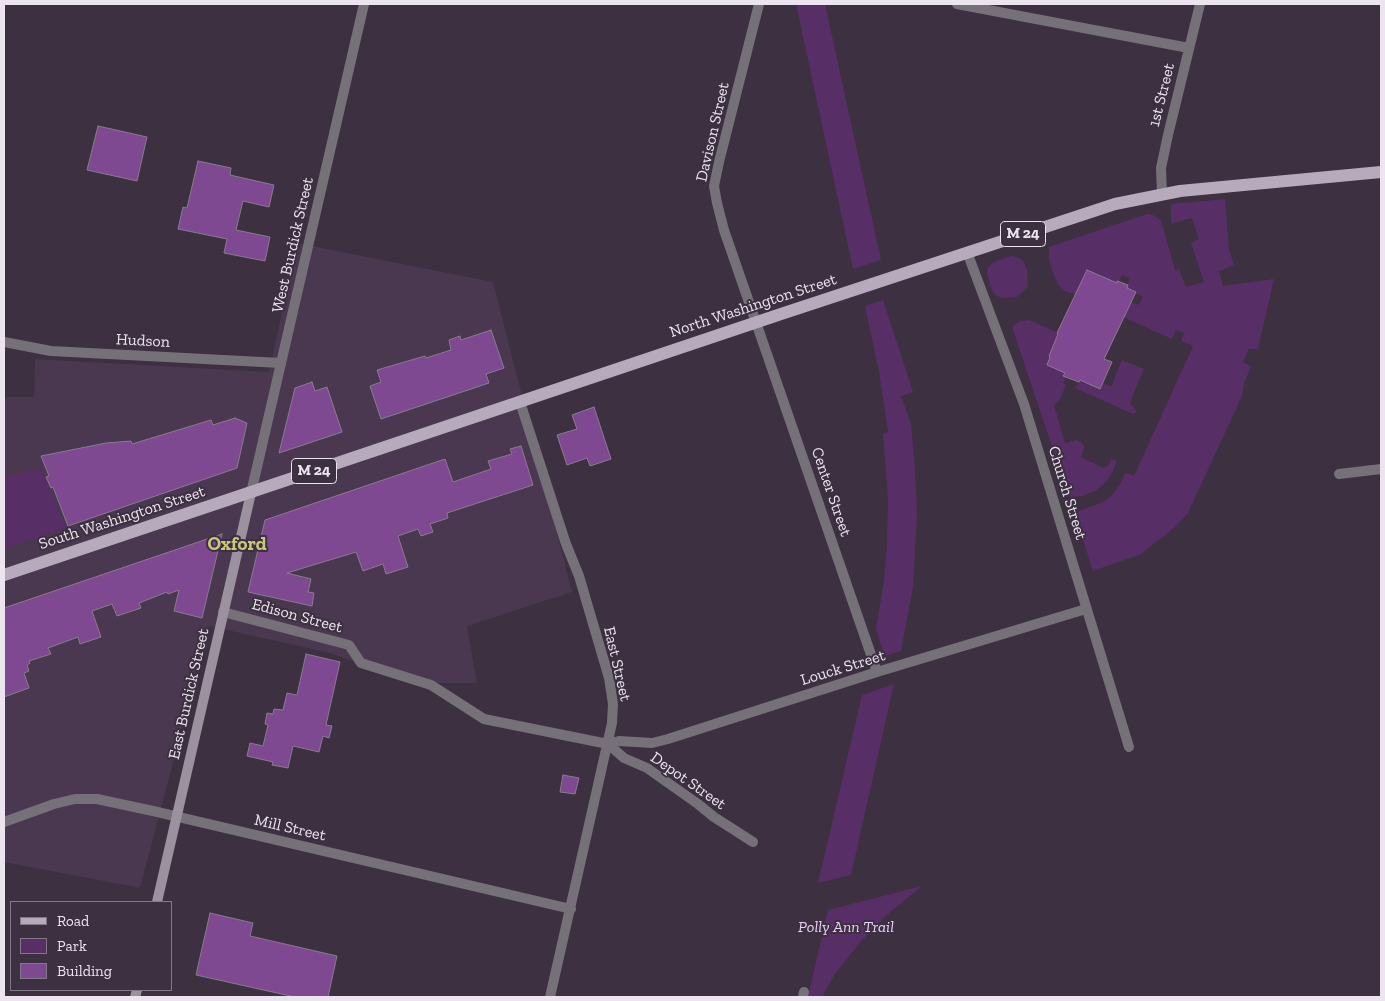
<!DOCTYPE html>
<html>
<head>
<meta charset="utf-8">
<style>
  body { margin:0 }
  #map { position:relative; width:1385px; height:1001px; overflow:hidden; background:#3c3041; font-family:"Zilla Slab",serif }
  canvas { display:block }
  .frame { position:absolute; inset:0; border:5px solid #ece4ef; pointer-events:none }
  .legend { position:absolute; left:10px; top:901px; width:162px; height:90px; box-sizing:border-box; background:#3c3041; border:1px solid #827887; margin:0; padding:6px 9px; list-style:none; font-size:15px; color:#ece4ef }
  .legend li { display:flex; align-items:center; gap:10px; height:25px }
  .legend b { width:25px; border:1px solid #827887 }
</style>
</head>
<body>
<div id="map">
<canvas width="1385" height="1001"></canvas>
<div class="frame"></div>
<ul class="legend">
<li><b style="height:6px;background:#b7aabc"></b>Road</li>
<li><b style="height:14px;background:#582e66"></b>Park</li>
<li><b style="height:14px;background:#7f4991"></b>Building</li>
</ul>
</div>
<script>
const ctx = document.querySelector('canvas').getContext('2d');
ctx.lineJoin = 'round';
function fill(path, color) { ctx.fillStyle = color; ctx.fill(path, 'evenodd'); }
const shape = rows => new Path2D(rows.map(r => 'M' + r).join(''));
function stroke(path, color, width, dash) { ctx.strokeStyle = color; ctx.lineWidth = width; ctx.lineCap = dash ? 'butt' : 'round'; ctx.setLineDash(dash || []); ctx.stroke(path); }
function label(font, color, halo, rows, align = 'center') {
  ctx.font = font + ' "Zilla Slab",serif'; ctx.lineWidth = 4; ctx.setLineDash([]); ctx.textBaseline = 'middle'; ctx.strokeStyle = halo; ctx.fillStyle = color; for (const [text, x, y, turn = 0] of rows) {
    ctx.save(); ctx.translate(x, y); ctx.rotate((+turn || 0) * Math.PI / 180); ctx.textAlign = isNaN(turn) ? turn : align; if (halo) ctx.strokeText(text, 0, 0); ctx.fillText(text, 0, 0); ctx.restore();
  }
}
const built = shape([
  [297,243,493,282,572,592,467,626,477,683,415,683,330,653,209,626,140,888,4,862,4,397,34,397,35,359,269,372]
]);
const green = shape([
  [796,4,825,4,881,260,853,269],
  [1225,199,1229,249,1234,265,1219,271,1223,286,1274,279,1258,349,1249,349,1243,362,1251,366,1244,384,1242,396,1188,513,1174,528,1141,554,1093,571,1075,515,1079,511,1103,502,1112,495,1121,483,1125,473,1134,476,1193,346,1181,341,1184,333,1176,330,1172,339,1123,317,1131,302,1139,305,1143,297,1127,288,1129,278,1122,275,1119,282,1118,281,1117,283,1087,270,1076,294,1066,292,1058,285,1053,273,1049,260,1049,247,1147,214,1153,215,1161,220,1175,270,1179,269,1186,287,1204,282,1191,243,1199,239,1192,218,1171,224,1171,204],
  [1011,256,1019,258,1023,261,1027,270,1028,285,1026,289,1017,297,1003,298,997,296,992,291,987,273,988,267,994,262],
  [883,300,913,392,901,396,911,424,915,469,917,513,913,587,901,651,885,656,876,629,884,581,887,545,888,498,883,434,888,432,879,372,865,306],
  [1029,320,1063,335,1053,346,1047,365,1065,373,1063,375,1066,377,1063,383,1066,385,1060,399,1054,405,1065,443,1076,440,1080,442,1085,446,1081,457,1104,468,1108,466,1111,459,1117,461,1111,475,1105,483,1097,490,1083,496,1069,497,1012,327,1020,321],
  [1122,360,1144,369,1130,402,1137,412,1133,414,1075,388,1080,380,1100,389,1103,383,1111,387],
  [41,469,66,528,4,549,4,476],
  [894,684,851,875,818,883,862,695],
  [922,886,890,912,861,941,835,974,824,993,823,997,808,997,828,910]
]);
const building = shape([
  [98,126,147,137,137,181,87,170,98,126],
  [198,161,231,168,230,175,274,185,269,207,243,201,236,230,270,237,265,261,224,253,227,239,178,229,183,207,187,208,198,161],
  [1087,270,1117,283,1117,281,1128,285,1127,288,1136,292,1104,359,1112,362,1100,389,1080,380,1079,382,1063,376,1065,373,1047,365,1050,357,1049,356,1058,334,1057,333,1087,270],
  [491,330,504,368,486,374,489,383,381,419,370,386,381,382,377,370,425,356,426,358,451,350,449,340,460,336,461,340,491,330],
  [312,382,315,391,327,387,342,432,279,453,295,388,312,382],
  [594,407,611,459,590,466,587,458,567,465,557,435,577,429,572,415,594,407],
  [235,418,247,423,237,468,68,526,53,487,51,488,46,477,49,476,41,456,106,443,131,441,132,444,211,420,213,425,235,418],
  [521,446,533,485,447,513,448,518,430,524,433,532,421,536,418,529,398,536,408,567,386,574,383,564,363,571,356,552,287,573,311,579,308,592,314,593,312,606,248,592,265,520,445,459,453,482,491,469,488,461,512,454,510,449,521,446],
  [222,534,202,618,174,611,179,590,168,594,167,592,139,603,141,608,117,616,112,604,92,611,101,637,80,644,78,637,48,648,51,654,29,661,30,663,27,665,29,671,24,673,29,688,4,697,4,608,222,534],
  [306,654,340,662,326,725,332,726,329,738,323,736,319,752,293,746,288,768,272,765,273,762,247,756,250,743,263,746,268,725,265,724,267,713,273,714,274,709,283,710,287,693,297,695,306,654],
  [563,775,579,778,575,794,560,792,563,775],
  [210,913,253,923,250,936,337,956,328,997,295,997,196,975,210,913]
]);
const minor = shape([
  [759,4,719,162,714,186,717,203,724,230,877,672],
  [957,4,1189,48],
  [1162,194,1161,168,1168,135,1200,4],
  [967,252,1024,404,1129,747],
  [4,342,51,351,281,363],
  [520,402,566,544,579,576,609,678,613,704,612,723,550,997],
  [1339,474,1381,469],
  [223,612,349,645,361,663,431,685,484,719,608,744,619,741,652,743,668,739,877,672,1086,609],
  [608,744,624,758,647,768,698,804,714,817,753,842],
  [4,822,54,804,75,799,97,799,153,811,571,909],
  [803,997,804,992]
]);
const tertiary = shape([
  [251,493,364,4]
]);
const secondary = shape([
  [157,902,251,493],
  [135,997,137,990]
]);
const primary = shape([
  [4,575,781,314,1115,204,1180,191,1381,172]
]);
const shields = [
  [1023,234,45],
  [314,471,45]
];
const shieldNames = [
  ["M 24",1023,234],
  ["M 24",314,471]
];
const streetNames = [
  ["1st Street",1162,95,-76],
  ["Davison Street",713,132,-77],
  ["West Burdick Street",293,245,-77],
  ["North Washington Street",753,306,-18],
  ["Hudson",143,341,3],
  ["Center Street",831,492,71],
  ["Church Street",1067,493,73],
  ["South Washington Street",122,518,-18],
  ["Edison Street",297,616,15],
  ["East Street",617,664,77],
  ["Louck Street",843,668,-17],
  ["East Burdick Street",189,694,-77],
  ["Depot Street",688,781,35],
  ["Mill Street",290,828,13]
];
const parkNames = [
  ["Polly Ann Trail",846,927]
];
const quarterNames = [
  ["Oxford",237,545]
];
fill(built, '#49384f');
fill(green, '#582e66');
fill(building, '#7f4991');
stroke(building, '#897b8f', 1);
stroke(minor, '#767079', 10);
stroke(tertiary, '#767079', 10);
stroke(secondary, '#9b919f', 10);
stroke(primary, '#b7aabc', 12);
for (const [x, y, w] of shields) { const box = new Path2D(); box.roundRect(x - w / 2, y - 12.5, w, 25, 4); ctx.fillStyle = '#3c3041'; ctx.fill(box); stroke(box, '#ece4ef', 1); }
label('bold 15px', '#ece4ef', null, shieldNames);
label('16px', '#ece4ef', '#3c3041', streetNames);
label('italic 16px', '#edd0f7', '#3c3041', parkNames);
label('bold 19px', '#cac87a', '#3c3041', quarterNames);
</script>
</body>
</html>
